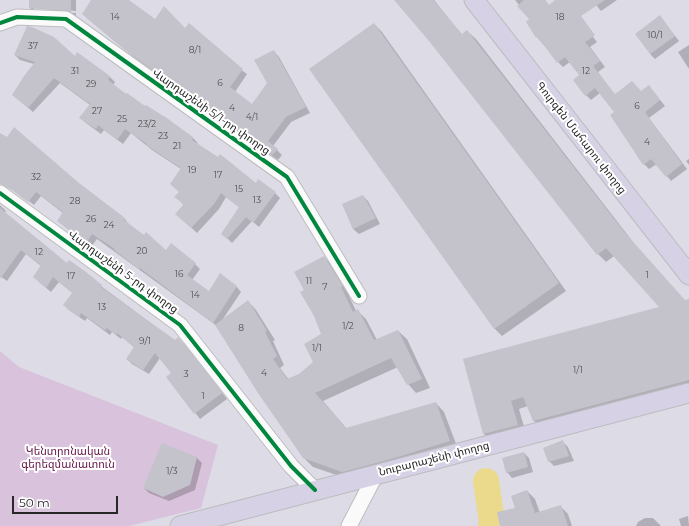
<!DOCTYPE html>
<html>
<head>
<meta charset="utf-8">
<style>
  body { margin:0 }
  #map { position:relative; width:689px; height:526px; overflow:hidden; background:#dddbe6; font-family:Montserrat,sans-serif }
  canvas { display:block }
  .scale { position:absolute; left:12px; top:496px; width:106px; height:18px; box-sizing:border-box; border:2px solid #272727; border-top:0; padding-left:5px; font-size:12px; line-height:14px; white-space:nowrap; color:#272727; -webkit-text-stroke:3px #fff; paint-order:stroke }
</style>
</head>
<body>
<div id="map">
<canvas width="689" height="526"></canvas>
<div class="scale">50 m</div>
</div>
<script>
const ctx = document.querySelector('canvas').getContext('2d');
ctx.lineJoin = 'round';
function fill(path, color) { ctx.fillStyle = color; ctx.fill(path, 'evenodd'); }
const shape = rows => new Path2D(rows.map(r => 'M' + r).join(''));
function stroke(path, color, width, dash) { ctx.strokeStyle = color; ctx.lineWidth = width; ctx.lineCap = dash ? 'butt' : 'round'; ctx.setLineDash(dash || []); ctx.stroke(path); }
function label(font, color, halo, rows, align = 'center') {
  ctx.font = font + ' Montserrat,"Noto Sans Armenian",sans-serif'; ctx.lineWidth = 4; ctx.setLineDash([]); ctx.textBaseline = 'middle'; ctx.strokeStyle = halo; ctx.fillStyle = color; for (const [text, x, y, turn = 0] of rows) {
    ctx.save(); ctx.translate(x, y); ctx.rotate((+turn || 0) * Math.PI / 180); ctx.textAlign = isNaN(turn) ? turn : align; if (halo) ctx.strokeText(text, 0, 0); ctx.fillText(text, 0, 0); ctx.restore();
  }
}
const cemetery = shape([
  [0,351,19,367,218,445,201,508,129,526,0,526]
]);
const shadow = shape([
  [30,0,76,0,76,11,34,8,34,10,76,13,76,16,35,13,30,8],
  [92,0,121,0,155,20,185,29,247,74,235,92,252,106,268,83,274,51,279,57,310,113,291,122,273,146,282,155,278,160,232,127,196,98,195,100,135,58,88,19,83,14],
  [396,0,434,0,462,35,467,31,476,39,633,242,685,301,689,300,689,391,542,429,534,421,528,406,519,409,526,434,493,443,484,434,464,359,661,308,614,256,606,262,598,254,430,40],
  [515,0,545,0,550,6,557,0,565,0,597,42,590,47,605,67,598,72,615,95,641,92,649,86,665,106,649,118,687,169,671,181,657,164,649,169,644,164,615,112,600,93,591,100,586,95,581,76,570,62,563,67,558,62,537,37,531,20],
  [592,0,617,0,601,11],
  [660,17,679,41,655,59,650,54],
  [374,24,382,32,566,291,502,336,495,329,311,69],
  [689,45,689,69,678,52],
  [78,54,110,77,115,82,113,85,146,108,165,117,193,138,198,143,197,144,256,184,259,181,275,193,280,198,259,227,252,221,232,243,228,239,222,234,240,208,226,197,219,209,197,233,182,219,184,205,176,197,179,192,181,169,152,150,131,133,123,144,104,130,101,134,86,123,80,118,90,105,60,83,33,112,19,100,34,64,20,60,15,55,75,57],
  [0,134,78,184,125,219,129,225,166,251,195,264,200,269,192,280,209,292,236,286,241,292,223,319,248,301,256,310,275,340,273,341,284,365,280,368,289,380,300,375,314,363,322,334,305,291,324,257,333,266,350,295,349,296,356,311,357,310,366,319,377,340,398,331,407,339,430,388,416,393,408,384,398,367,323,401,347,429,436,403,444,412,458,449,351,480,313,467,304,458,217,326,97,239,91,247,64,226,63,213,41,196,34,205,0,179],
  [689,159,689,165,686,161],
  [363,196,368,201,380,224,359,234,353,229,343,204],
  [0,205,6,211,4,213,67,264,101,286,175,341,183,343,227,399,200,419,167,377,173,373,160,358,149,374,132,364,127,359,135,348,122,337,121,339,112,332,110,335,87,318,85,321,69,310,64,305,73,293,59,282,51,292,39,282,41,266,26,254,7,281,0,276],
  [563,442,568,447,574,461,554,466,549,461],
  [524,453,529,458,533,472,512,478,507,472],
  [197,458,202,463,195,490,169,501,149,493,144,488],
  [527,491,535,499,540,513,560,506,568,514,572,526,501,526,516,509],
  [688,516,689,526,681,526,679,519],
  [645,518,653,518,661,526,636,526,638,522]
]);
const river = shape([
  [486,481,492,522,491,526]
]);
const building = shape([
  [29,0,71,0,71,12,29,8],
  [91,0,129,0,155,19,164,6,185,28,189,23,243,69,230,87,252,104,267,83,254,60,274,50,306,107,286,117,268,141,278,149,272,155,226,122,191,93,189,95,129,53,82,14],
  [394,0,433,0,462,34,467,30,625,233,685,300,689,299,689,380,533,421,523,397,511,401,518,425,483,434,463,359,659,307,606,248,597,255,429,41],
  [524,0,545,0,549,5,555,0,605,0,581,16,595,35,585,42,600,61,593,66,615,94,632,81,641,91,649,85,660,100,645,112,682,164,666,177,651,159,643,165,610,115,614,112,595,88,585,96,573,80,579,75,565,57,557,63,538,37,536,38,526,22,529,19,517,6],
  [660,15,675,36,650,54,635,34],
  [374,23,559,283,494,329,309,69],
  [27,26,32,27,54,37,75,56,77,52,110,76,108,80,126,94,127,93,145,106,146,105,165,117,193,137,192,140,218,157,220,154,256,183,258,179,276,192,253,223,246,217,227,239,221,234,239,207,221,193,214,204,191,228,175,214,184,204,174,197,179,192,170,184,181,168,146,145,147,144,125,129,117,140,98,125,96,129,79,118,90,104,54,78,28,108,12,95,24,76,35,62,14,55],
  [14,127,79,183,125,218,124,220,144,235,146,232,166,250,171,243,196,263,187,275,209,291,220,273,237,286,213,323,140,268,139,269,114,250,115,249,92,234,86,243,57,221,63,212,36,192,28,202,12,190,0,184,0,133,7,137],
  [363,195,376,218,353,229,342,204],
  [0,208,67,263,69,260,86,272,102,285,101,287,175,340,178,337,222,393,194,414,166,377,171,373,155,353,143,370,126,359,134,347,117,333,116,335,107,328,105,330,81,313,79,317,63,305,72,293,53,277,46,288,33,277,41,265,21,250,0,279],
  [324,256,343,286,341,287,353,312,358,309,374,340,398,330,422,379,407,385,391,358,315,393,346,428,436,402,450,441,391,459,342,472,303,458,258,393,215,325,248,300,267,331,265,332,277,356,273,359,287,379,299,374,313,362,304,344,321,334,314,316,300,292,304,290,294,272],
  [563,440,569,456,548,462,543,448],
  [162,443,197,457,190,485,163,497,143,488],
  [524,452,528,467,506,473,502,458],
  [527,490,535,513,561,505,568,526,500,526,497,512,515,508,511,496]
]);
const minor = shape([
  [0,23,17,17,66,19,287,177,359,296],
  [0,193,180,325,291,466,315,490],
  [349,526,376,474]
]);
const major = shape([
  [474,0,689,275],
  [180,526,689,393]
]);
const cycleway = shape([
  [0,23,17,17,66,19,287,177,359,296],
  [0,193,180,325,291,466,315,490]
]);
const numberNames = [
  ["14",115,17],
  ["18",560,17],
  ["10/1",655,35],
  ["37",33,46],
  ["8/1",195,50],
  ["31",75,71],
  ["12",586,71],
  ["6",220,83],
  ["29",91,84],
  ["6",637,106],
  ["4",232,108],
  ["27",97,111],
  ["4/1",252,117],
  ["25",122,119],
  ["23/2",147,124],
  ["23",163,136],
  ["4",647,142],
  ["21",177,146],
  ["19",192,170],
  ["17",218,175],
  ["32",36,177],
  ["15",239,189],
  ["13",257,200],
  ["28",75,201],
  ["26",91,219],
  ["24",109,225],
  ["20",142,251],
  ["12",39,252],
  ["16",179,274],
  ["1",647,275],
  ["17",71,276],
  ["11",309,281],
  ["7",325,287],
  ["14",195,295],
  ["13",102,307],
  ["1/2",348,326],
  ["8",241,328],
  ["9/1",145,341],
  ["1/1",317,348],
  ["1/1",578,370],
  ["4",264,373],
  ["3",186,374],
  ["1",203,396],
  ["1/3",172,471]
];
const streetNames = [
  ["Վարդաշենի 5/1-րդ փողոց",211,112,35],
  ["Գուրգեն Մահարու փողոց",581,138,52],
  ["Վարդաշենի 5-րդ փողոց",123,272,36],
  ["Նուբարաշենի փողոց",434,459,-14]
];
const parkNames = [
  ["Կենտրոնական",68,452],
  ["գերեզմանատուն",68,465]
];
fill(cemetery, '#d9c2db');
fill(shadow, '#0003');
stroke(river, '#ebda8c', 26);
fill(building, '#c4c3cb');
stroke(minor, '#bdbdbf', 17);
stroke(major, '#bcbbbf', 21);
stroke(minor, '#fafafb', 15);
stroke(major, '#d7d1e6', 19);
stroke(cycleway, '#00873e', 4);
label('9px', '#515052', null, numberNames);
label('11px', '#272727', '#fff', streetNames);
label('11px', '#641748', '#fff', parkNames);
</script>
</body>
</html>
